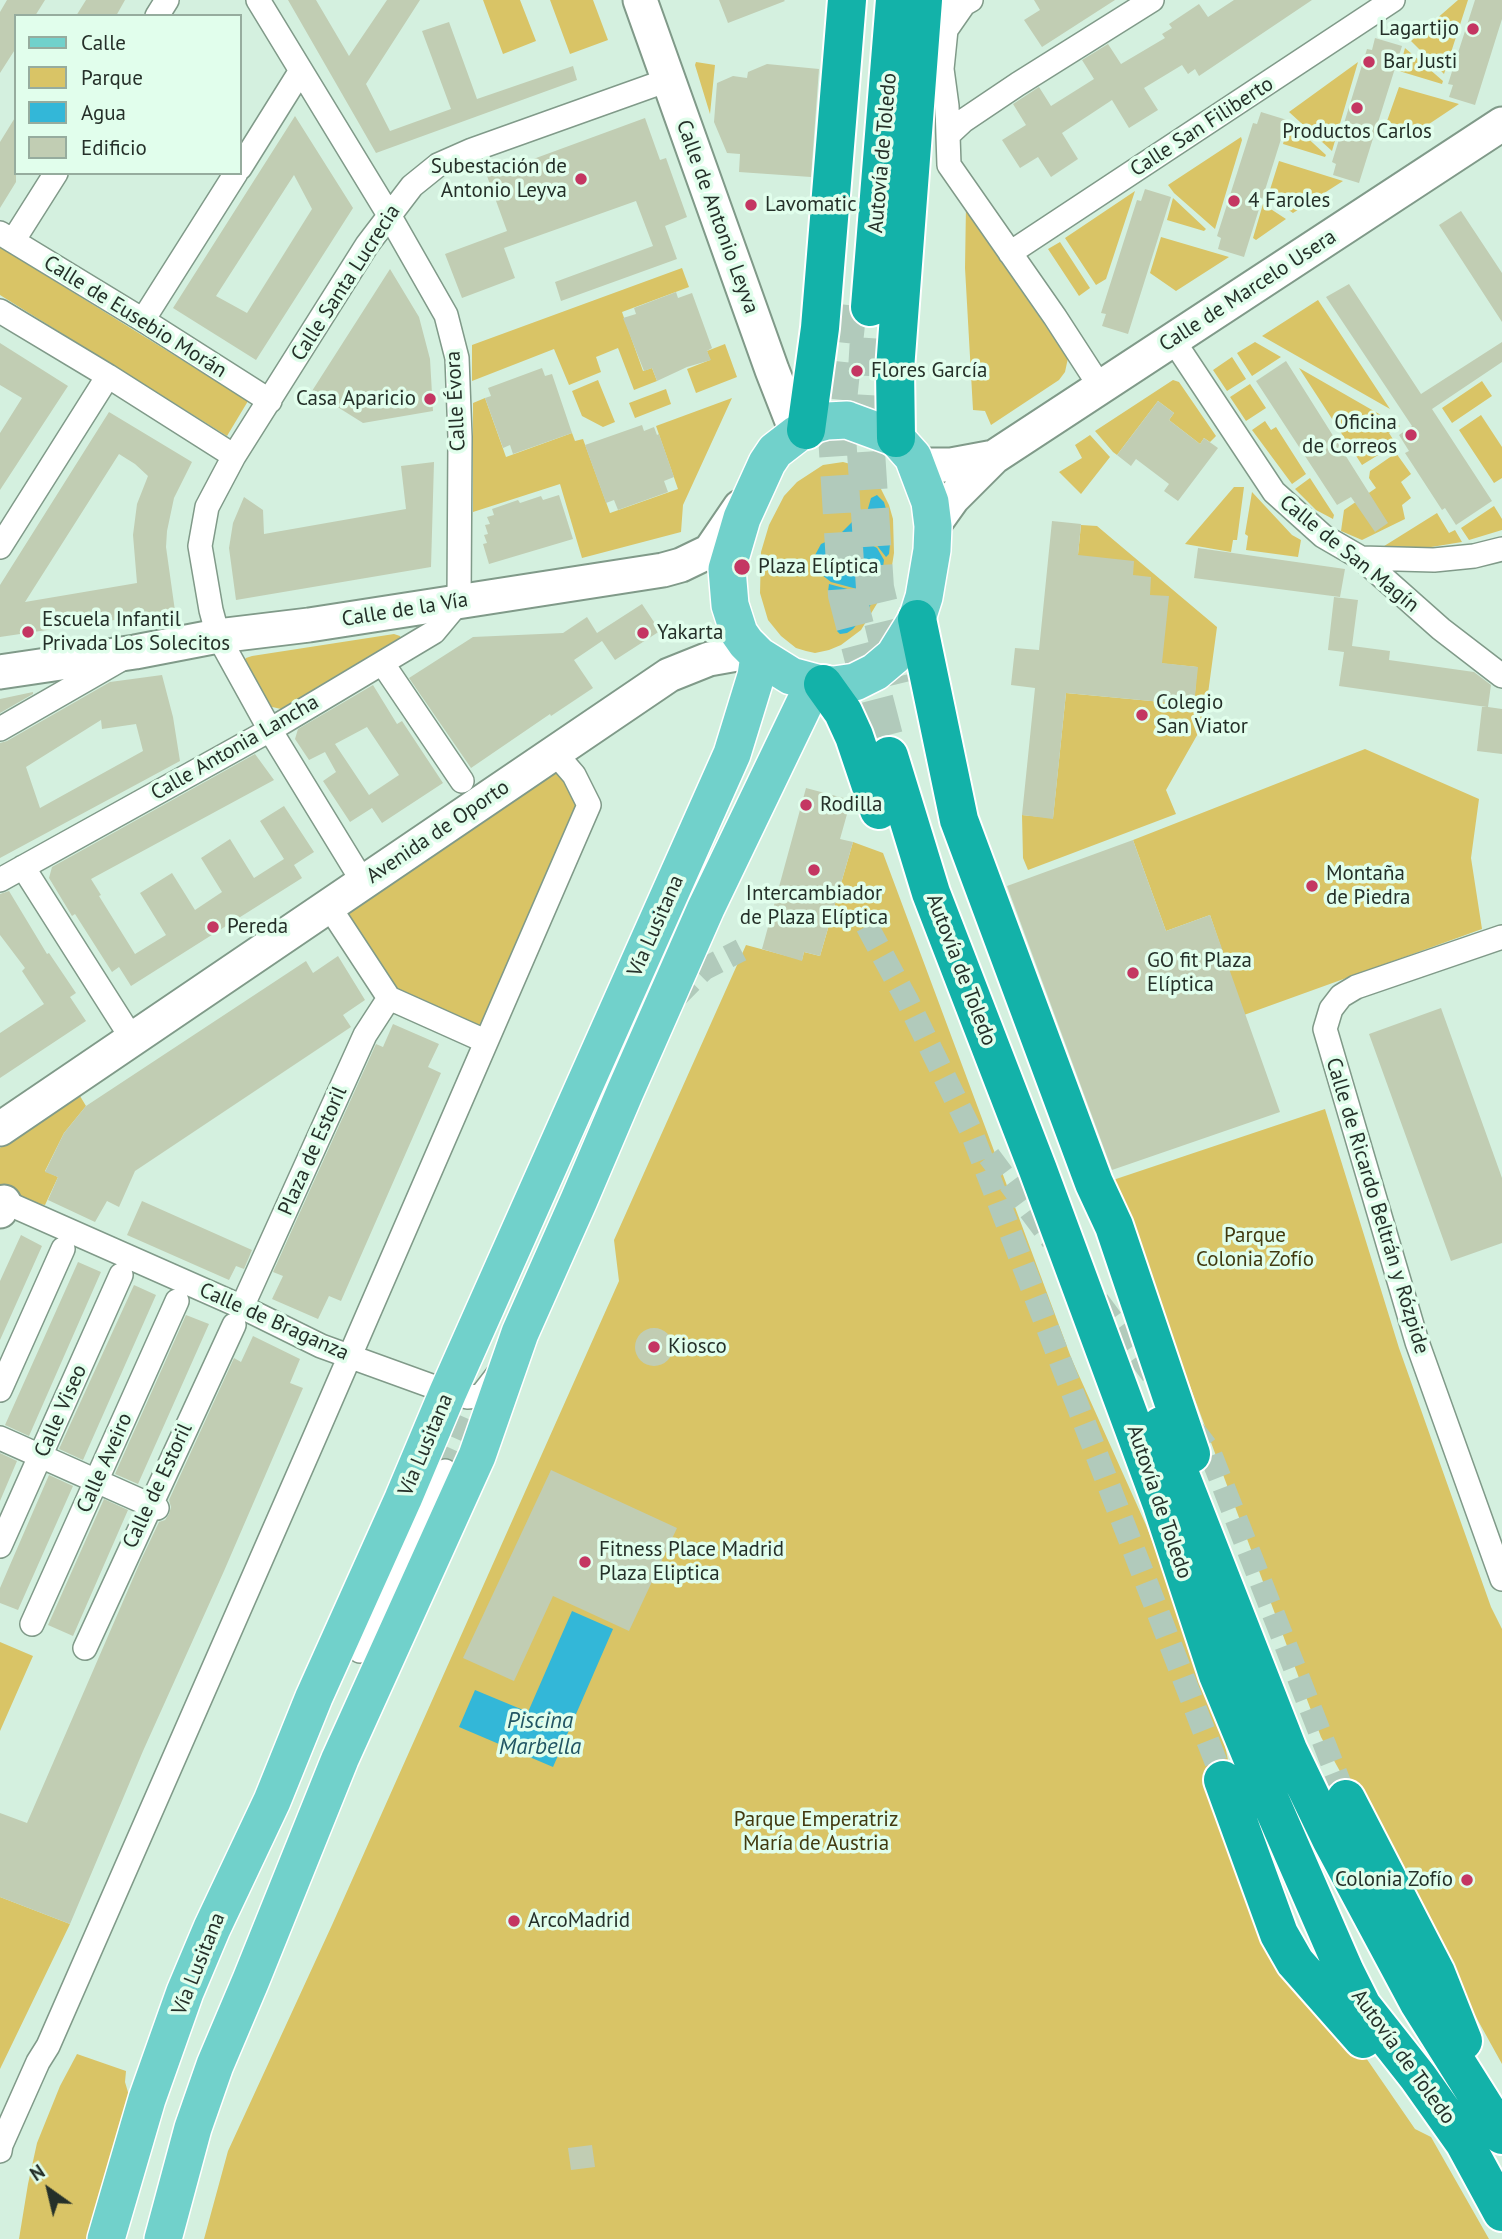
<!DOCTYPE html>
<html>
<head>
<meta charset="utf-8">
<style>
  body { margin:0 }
  #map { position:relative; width:1502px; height:2239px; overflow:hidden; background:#d4f0df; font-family:"PT Sans",sans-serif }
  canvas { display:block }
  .legend { position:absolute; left:14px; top:14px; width:228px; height:161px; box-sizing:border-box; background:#e1feec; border:2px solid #96ac9e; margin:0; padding:9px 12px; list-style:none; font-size:21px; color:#253029 }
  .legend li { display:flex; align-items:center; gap:14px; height:35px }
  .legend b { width:35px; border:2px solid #96ac9e }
  .north { position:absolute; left:14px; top:2155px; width:70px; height:70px; -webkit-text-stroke:5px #e1feec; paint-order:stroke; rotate:326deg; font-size:19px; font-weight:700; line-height:28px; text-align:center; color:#253029 }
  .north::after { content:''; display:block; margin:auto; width:24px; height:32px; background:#253029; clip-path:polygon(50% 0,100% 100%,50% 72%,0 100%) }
</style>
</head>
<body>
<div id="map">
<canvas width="1502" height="2239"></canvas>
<ul class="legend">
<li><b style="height:9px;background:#71d1cb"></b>Calle</li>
<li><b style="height:19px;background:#d9c466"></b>Parque</li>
<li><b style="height:19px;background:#33b7d8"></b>Agua</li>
<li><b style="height:19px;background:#c1cdb3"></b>Edificio</li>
</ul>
<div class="north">N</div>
</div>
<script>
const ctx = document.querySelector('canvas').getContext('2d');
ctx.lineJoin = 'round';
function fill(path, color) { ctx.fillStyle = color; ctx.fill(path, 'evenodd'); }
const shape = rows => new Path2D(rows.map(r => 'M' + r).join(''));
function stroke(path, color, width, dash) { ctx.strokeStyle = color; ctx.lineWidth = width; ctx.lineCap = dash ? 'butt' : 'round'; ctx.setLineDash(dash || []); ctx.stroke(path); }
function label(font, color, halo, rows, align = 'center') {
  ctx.font = font + ' "PT Sans",sans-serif'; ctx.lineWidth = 7; ctx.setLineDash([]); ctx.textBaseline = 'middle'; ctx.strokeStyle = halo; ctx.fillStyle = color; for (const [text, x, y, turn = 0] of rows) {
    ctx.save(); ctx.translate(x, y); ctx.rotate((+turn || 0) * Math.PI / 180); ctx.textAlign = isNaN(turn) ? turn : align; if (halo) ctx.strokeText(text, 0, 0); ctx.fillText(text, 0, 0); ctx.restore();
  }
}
const green = shape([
  [483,0,520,0,536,41,503,54],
  [550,0,593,0,608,40,570,54],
  [1458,0,1468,0,1444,74,1411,41],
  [1405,48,1443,81,1442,84,1399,71],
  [696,62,715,65,710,114,695,65],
  [1358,62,1332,151,1289,112],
  [1399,87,1459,104,1414,134,1387,121],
  [1289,121,1326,155,1325,157,1283,144],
  [1241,137,1242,140,1215,229,1174,193,1168,185],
  [1279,161,1343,181,1293,213,1268,196],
  [1135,191,1106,279,1096,285,1065,238],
  [1173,198,1206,229,1204,231,1167,220],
  [1263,204,1286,219,1256,240,1253,238],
  [966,205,1000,260,1068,358,1065,372,1059,380,991,425,985,411,973,410,965,268],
  [1161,237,1229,257,1176,291,1150,273],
  [1060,242,1090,288,1079,296,1048,249],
  [0,247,248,401,227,436,0,295],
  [682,268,689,287,622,312,643,371,652,368,657,381,634,390,618,348,596,357,601,372,569,385,554,349,472,381,472,345],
  [1318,300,1390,409,1262,336],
  [1255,342,1281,357,1252,376,1237,353],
  [725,344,737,377,696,393,687,369,710,360,707,351],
  [1232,357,1246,379,1227,391,1213,370],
  [1299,368,1400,426,1389,433,1396,444,1362,465],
  [598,380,615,422,603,427,582,416,572,391],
  [1173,380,1179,382,1216,436,1210,442,1204,438,1200,444,1169,420,1174,413,1158,401,1117,455,1113,452,1095,431],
  [1482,381,1492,396,1452,423,1442,408],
  [1250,384,1266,408,1246,421,1230,397],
  [666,389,671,404,635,418,629,403],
  [485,398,506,457,572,433,575,441,583,439,610,513,678,489,656,426,732,398,683,505,681,532,582,558,560,484,473,512,473,403],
  [1481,415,1502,447,1502,478,1494,483,1459,430],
  [1265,421,1271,430,1276,427,1306,474,1292,484,1252,430],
  [1090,435,1110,457,1081,494,1059,472,1082,458,1075,445],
  [1396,453,1411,474,1401,482,1411,498,1402,505,1405,519,1362,540,1341,531,1344,510,1376,488,1369,478,1370,471],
  [843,462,862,467,878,483,889,505,893,519,894,553,891,572,881,597,861,630,841,645,829,650,815,653,806,651,796,648,781,636,768,620,760,593,761,552,769,525,784,496,797,482,823,465],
  [1310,478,1334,515,1333,519,1316,510,1295,489],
  [1234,487,1244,487,1237,540,1233,540,1231,552,1185,544],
  [1252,492,1292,535,1301,540,1298,557,1246,550,1248,536,1245,534],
  [1494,506,1502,519,1502,530,1469,540,1461,528],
  [1437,513,1449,533,1455,530,1462,542,1419,549,1381,548],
  [1081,525,1097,526,1217,627,1204,723,1166,790,1176,814,1028,870,1023,858,1022,815,1053,818,1066,693,1194,705,1197,667,1068,654],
  [394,634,400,636,402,641,288,708,281,709,268,706,243,663,246,658,252,656],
  [1365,749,1479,799,1471,858,1482,929,1244,1015,1210,915,1166,931,1133,840],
  [555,753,589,805,485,1041,389,998,336,919],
  [853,842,883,853,1072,1360,1146,1525,1219,1717,1232,1779,1219,1783,1353,2039,1415,2129,1431,2137,1489,2239,204,2239,228,2151,332,1925,619,1281,614,1240,746,945,802,960,804,952,820,956],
  [80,1096,86,1106,64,1133,45,1171,58,1177,45,1205,0,1196,0,1148],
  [1325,1109,1399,1348,1491,1607,1502,1629,1502,2064,1321,1737,1113,1180],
  [0,1642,33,1656,0,1731],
  [0,1897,70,1924,0,2069],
  [77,2054,126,2071,125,2082,133,2109,94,2239,19,2239,28,2184,37,2143,60,2086]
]);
const water = shape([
  [877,495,884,502,888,516,890,544,889,554,886,557,875,543,842,532,854,520,865,519,871,498],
  [840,538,868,543,877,548,884,560,882,575,877,582,864,589,857,589,831,582,817,571,814,564,814,557,821,544,832,539],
  [829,584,855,591,867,590,878,584,879,588,867,612,853,629,847,633,840,634,837,631,842,607,832,601,828,592],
  [572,1611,613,1629,553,1767,459,1727,475,1690,528,1712]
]);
const building = shape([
  [7,0,45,0,35,16,16,16,16,48,0,73,0,12],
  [86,0,125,0,116,16,76,16],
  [288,0,316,0,349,56,387,0,420,0,366,84,390,131,451,109,422,31,449,22,477,99,573,66,577,80,376,153],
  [719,0,784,0,785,1,728,23],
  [1034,0,1115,0,1042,47,1024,20,1040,10],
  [1234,0,1312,0,1199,76,1195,69,1188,74,1182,65,1144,88,1158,110,1129,128,1112,100,1062,133,1078,159,1051,177,1038,157,1020,168,1002,140,1026,125,1013,104,1039,87,1051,106,1094,79,1082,60,1108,44,1121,64,1165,38,1162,34,1172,28,1169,24,1199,4,1208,17],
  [1475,0,1502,0,1502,19,1475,105,1449,97,1453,85,1448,84],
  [1375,38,1402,46,1359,183,1333,175,1336,164,1332,162,1367,49,1372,50],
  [767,64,819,69,811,177,739,172,740,154,727,153,714,122,717,83,733,76,747,78,748,72],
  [1261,112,1287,120,1244,257,1218,249,1221,238,1217,236,1253,123,1257,124],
  [16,116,16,182,0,208,0,142],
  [295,116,353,208,256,360,173,308],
  [294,175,312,209,247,313,216,296],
  [645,118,660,160,666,158,687,217,665,226,677,259,561,301,555,282,653,246,636,201,504,248,515,278,462,298,445,254,507,231,487,176],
  [1145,189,1171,197,1128,334,1102,326,1106,314,1101,313,1137,200,1141,201],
  [1461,211,1502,273,1502,322,1439,225],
  [390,269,419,317,430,359,433,411,363,423,312,391],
  [1349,284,1421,394,1502,342,1502,362,1432,409,1492,501,1456,525,1445,508,1442,510,1405,453,1409,451,1399,435,1412,426,1326,297],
  [676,292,678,298,692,293,712,348,707,351,711,360,687,367,657,381,652,368,644,371,623,318,636,314,634,308],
  [0,343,68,386,0,490,0,433,22,398,0,385],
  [1286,361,1388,523,1375,532,1351,497,1337,505,1256,381],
  [542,368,545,376,552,374,572,433,513,454,510,445,503,448,485,398,491,396,488,388],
  [1158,401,1174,413,1169,420,1200,444,1204,438,1218,448,1178,501,1164,491,1169,484,1136,459,1131,466,1117,455],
  [109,412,192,462,174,498,167,531,166,547,175,611,0,637,0,585],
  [119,454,135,464,148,476,137,504,133,535,137,583,25,602],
  [642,425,644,431,654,427,657,435,659,434,674,477,664,481,668,492,618,510,614,500,606,503,585,445],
  [434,462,431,567,236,600,229,548,233,523,244,497,263,510,264,534,406,509,401,466],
  [559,495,573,539,489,564,483,544,487,543,484,535,488,534,485,525,490,524,487,517,494,515,492,509,518,500,520,503,541,496,543,500],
  [1052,521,1081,524,1078,555,1134,561,1133,575,1151,577,1150,595,1169,596,1162,663,1198,667,1194,705,1066,693,1053,819,1022,815,1035,688,1011,685,1015,648,1039,650],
  [1198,548,1345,569,1340,597,1194,578],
  [1334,597,1358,600,1352,646,1390,651,1389,660,1474,672,1491,685,1488,707,1502,709,1502,754,1477,751,1482,707,1487,707,1339,686,1344,652,1328,650],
  [642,604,660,631,615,660,602,641,574,660,593,688,551,716,550,714,471,768,409,678,473,637,563,633,587,617,597,633],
  [162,675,173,717,180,761,0,858,0,743,7,741,110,682],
  [101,720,102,729,136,724,143,751,40,808,26,767],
  [373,685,397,724,402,721,443,783,382,823,372,808,350,822,323,781,336,772,325,752,309,760,295,739,298,729],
  [367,727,399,775,369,795,335,744],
  [33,692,33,694,0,713,0,699],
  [255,754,274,780,91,879,101,895,99,896,135,954,166,935,140,893,172,873,195,910,222,892,201,858,230,839,254,878,284,859,260,821,284,806,314,852,294,865,302,878,131,986,119,967,112,972,75,914,72,916,49,878,52,867],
  [806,788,851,800,840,839,853,842,820,956,804,952,802,961,762,949],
  [1133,840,1166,931,1210,915,1280,1112,1112,1170,1007,886],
  [9,891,47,954,49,953,76,993,70,997,86,1021,0,1078,0,1033,44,1004,22,971,25,968,0,935,0,894],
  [338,956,365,1000,343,1015,351,1027,135,1171,119,1207,107,1201,95,1222,48,1200,58,1177,45,1172,64,1133,86,1106,306,961,313,973],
  [1441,1008,1502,1178,1502,1243,1451,1261,1369,1034],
  [393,1024,439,1044,428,1067,441,1073,341,1301,329,1296,318,1319,272,1299,283,1276,273,1272,376,1044,383,1047],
  [142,1201,252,1250,244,1269,236,1266,229,1280,127,1235],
  [21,1235,42,1246,0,1340,0,1281],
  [78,1262,101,1272,29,1436,5,1425],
  [134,1285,156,1295,83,1460,59,1449],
  [186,1315,209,1324,138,1484,115,1474],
  '635 1347a19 19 0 1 1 38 0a19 19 0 1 1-38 0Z',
  [253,1336,300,1359,290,1383,303,1388,224,1571,143,1751,70,1924,0,1897,0,1813,27,1823,141,1560,159,1522,165,1520,169,1514,171,1507,169,1500,234,1358,241,1362],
  [0,1453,17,1461,0,1501],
  [551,1470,677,1528,629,1631,553,1596,514,1681,463,1658],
  [49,1475,73,1486,18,1610,0,1603,0,1588],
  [104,1499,128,1510,73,1636,48,1625],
  [592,2145,595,2167,571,2170,568,2148]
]);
const streetTunnel = shape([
  [867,926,908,1002,971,1131,1223,1780],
  [675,998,704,969,741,950],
  [989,1156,1052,1240],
  [1098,1301,1155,1378],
  [1192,1428,1209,1450,1346,1799],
  [445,1471,485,1381]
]);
const highwayTunnel = shape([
  [848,305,836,419,847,595,889,756],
  [869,338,864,421,875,588,898,684]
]);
const street = shape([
  [157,16,167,0],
  [948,27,964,4,971,0],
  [942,69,947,106,949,165,1055,317,1101,388],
  [939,84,942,69,949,0],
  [948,135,963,121,1018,84,1152,0],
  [240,168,300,72],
  [0,233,143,320,270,401],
  [13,241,56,173],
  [1010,253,1393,0],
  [0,311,108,376,234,456],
  [143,320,236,173],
  [1173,340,1274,492,1323,536,1361,558,1441,629,1502,676],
  [0,547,108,376],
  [1361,558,1434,560,1474,556,1502,549],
  [387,670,462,781],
  [0,729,120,660],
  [23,867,124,1026,134,1039],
  [0,880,270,730,434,632,459,602,460,437,457,358,446,315,389,215,258,0],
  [363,882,270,730,218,636,211,610,200,546,207,507,234,456,367,245,412,186,438,165,472,150,668,80],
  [328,905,389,998,485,1041],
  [1502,937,1356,987,1341,996,1331,1009,1325,1029,1417,1342,1502,1579],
  [0,1200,242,1307,321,1346,448,1392,467,1397,481,1396,498,1374],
  [242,1307,365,1035,389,998],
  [0,1390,63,1249],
  [0,1438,157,1508],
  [0,1546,121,1275],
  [32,1624,177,1301],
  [85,1648,234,1325],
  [360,1651,445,1471],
  [0,2151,1,2145,38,2062,48,2046,313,1441,589,805,574,775,555,753]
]);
const secondary = shape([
  [640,0,772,370,797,434],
  [918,465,951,465,994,457],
  [933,526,953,498,994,457,1502,124],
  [0,672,135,652,218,636,309,625,663,570,681,565,710,551,740,507],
  [0,1129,669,675,709,659,754,651],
  [0,1211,4,1202]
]);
const primary = shape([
  [847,420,896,438,913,457,930,502,933,526,932,550,924,597,917,619,894,656,875,672,855,682,834,685,817,683,791,676,759,656,746,643,739,633,730,605,727,569,742,518,767,463,775,451,797,434,816,424,827,421,847,420],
  [106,2239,147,2099,185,1992,212,1928,272,1801,314,1697,403,1499,448,1392,732,754,756,676,759,656],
  [163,2239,193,2128,215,2065,251,1980,340,1759,477,1456,520,1333,579,1200,625,1092,706,908,809,694,817,683]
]);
const highway = shape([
  [870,307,895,0],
  [806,430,820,328,847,0],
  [896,438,895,369,923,0],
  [917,619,959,820,1094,1183,1114,1226,1191,1454],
  [823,684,843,712,854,736,879,810],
  [889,756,931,893,1038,1170,1162,1505,1218,1675,1263,1784,1345,1972,1362,2006,1418,2077,1464,2142,1502,2212],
  [1161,1426,1288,1750,1331,1839,1419,2003,1502,2135],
  [1223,1780,1279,1934,1295,1962,1363,2039],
  [1346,1799,1436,1973,1463,2041]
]);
const markers = [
  [1473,29,7,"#c43662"],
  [1369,62,7,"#c43662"],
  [1357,108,7,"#c43662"],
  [581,179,7,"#c43662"],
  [1234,201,7,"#c43662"],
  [751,205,7,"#c43662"],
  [857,371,7,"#c43662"],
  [430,399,7,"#c43662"],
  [1411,435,7,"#c43662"],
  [742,567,9,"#c43662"],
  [28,632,7,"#c43662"],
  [643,633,7,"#c43662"],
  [1142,715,7,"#c43662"],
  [806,805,7,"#c43662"],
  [814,870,7,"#c43662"],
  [1312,886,7,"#c43662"],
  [213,927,7,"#c43662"],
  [1133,973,7,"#c43662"],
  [654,1347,7,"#c43662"],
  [585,1562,7,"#c43662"],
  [1467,1880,7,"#c43662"],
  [514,1921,7,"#c43662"]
];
const poiNames = [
  ["Lagartijo",1459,29,"right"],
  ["Bar Justi",1383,62],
  ["Productos Carlos",1357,132,"center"],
  ["Subestación de",567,167,"right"],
  ["Antonio Leyva",567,191,"right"],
  ["4 Faroles",1248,201],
  ["Lavomatic",765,205],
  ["Flores García",871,371],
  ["Casa Aparicio",416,399,"right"],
  ["Oficina",1397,423,"right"],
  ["de Correos",1397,447,"right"],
  ["Plaza Elíptica",758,567],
  ["Escuela Infantil",42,620],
  ["Privada Los Solecitos",42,644],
  ["Yakarta",657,633],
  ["Colegio",1156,703],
  ["San Viator",1156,727],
  ["Rodilla",820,805],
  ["Montaña",1326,874],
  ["de Piedra",1326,898],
  ["Intercambiador",814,894,"center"],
  ["de Plaza Elíptica",814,918,"center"],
  ["Pereda",227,927],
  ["GO fit Plaza",1147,961],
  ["Elíptica",1147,985],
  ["Kiosco",668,1347],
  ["Fitness Place Madrid",599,1550],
  ["Plaza Eliptica",599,1574],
  ["Colonia Zofío",1453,1880,"right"],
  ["ArcoMadrid",528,1921]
];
const streetNames = [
  ["Calle San Filiberto",1202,127,-33],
  ["Autovía de Toledo",883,153,-85],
  ["Calle de Antonio Leyva",717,217,70],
  ["Calle Santa Lucrecia",346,283,-57],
  ["Calle de Marcelo Usera",1248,291,-33],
  ["Calle de Eusebio Morán",135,317,32],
  ["Calle Évora",456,401,-93],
  ["Calle de San Magín",1349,554,39],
  ["Calle de la Vía",405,610,-9],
  ["Calle Antonia Lancha",235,748,-30],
  ["Avenida de Oporto",438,832,-34],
  ["Vía Lusitana",656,926,-66],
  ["Autovía de Toledo",961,970,69],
  ["Plaza de Estoril",313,1151,-66],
  ["Calle de Ricardo Beltrán y Rózpide",1377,1206,73],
  ["Calle de Braganza",274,1322,24],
  ["Calle Viseo",61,1411,-66],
  ["Vía Lusitana",426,1445,-67],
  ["Calle Aveiro",105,1463,-66],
  ["Calle de Estoril",158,1486,-65],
  ["Autovía de Toledo",1159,1502,71],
  ["Vía Lusitana",199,1964,-68],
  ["Autovía de Toledo",1403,2057,54]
];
const parkNames = [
  ["Parque",1255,1236],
  ["Colonia Zofío",1255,1260],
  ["Parque Emperatriz",816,1820],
  ["María de Austria",816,1844]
];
const waterNames = [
  ["Piscina",540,1721],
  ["Marbella",540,1747]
];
fill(green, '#d9c466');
fill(water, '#33b7d8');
fill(building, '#c1cdb3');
stroke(streetTunnel, '#b1cabb', 23, [23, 11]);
stroke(highwayTunnel, '#b1cabb', 38, [38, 19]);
stroke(street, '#809a89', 26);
stroke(secondary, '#809a89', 37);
stroke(primary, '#fff', 40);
stroke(highway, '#fff', 42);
stroke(street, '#fff', 23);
stroke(secondary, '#fff', 33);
stroke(primary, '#71d1cb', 37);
stroke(highway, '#13b2a9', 38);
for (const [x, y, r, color] of markers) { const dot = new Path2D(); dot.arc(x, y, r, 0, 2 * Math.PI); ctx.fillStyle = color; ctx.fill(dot); stroke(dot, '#e1feec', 2.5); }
label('21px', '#253029', '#e1feec', poiNames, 'left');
label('21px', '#253029', '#e1feec', streetNames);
label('21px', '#41390f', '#e1feec', parkNames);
label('italic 23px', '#225664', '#e1feec', waterNames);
</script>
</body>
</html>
